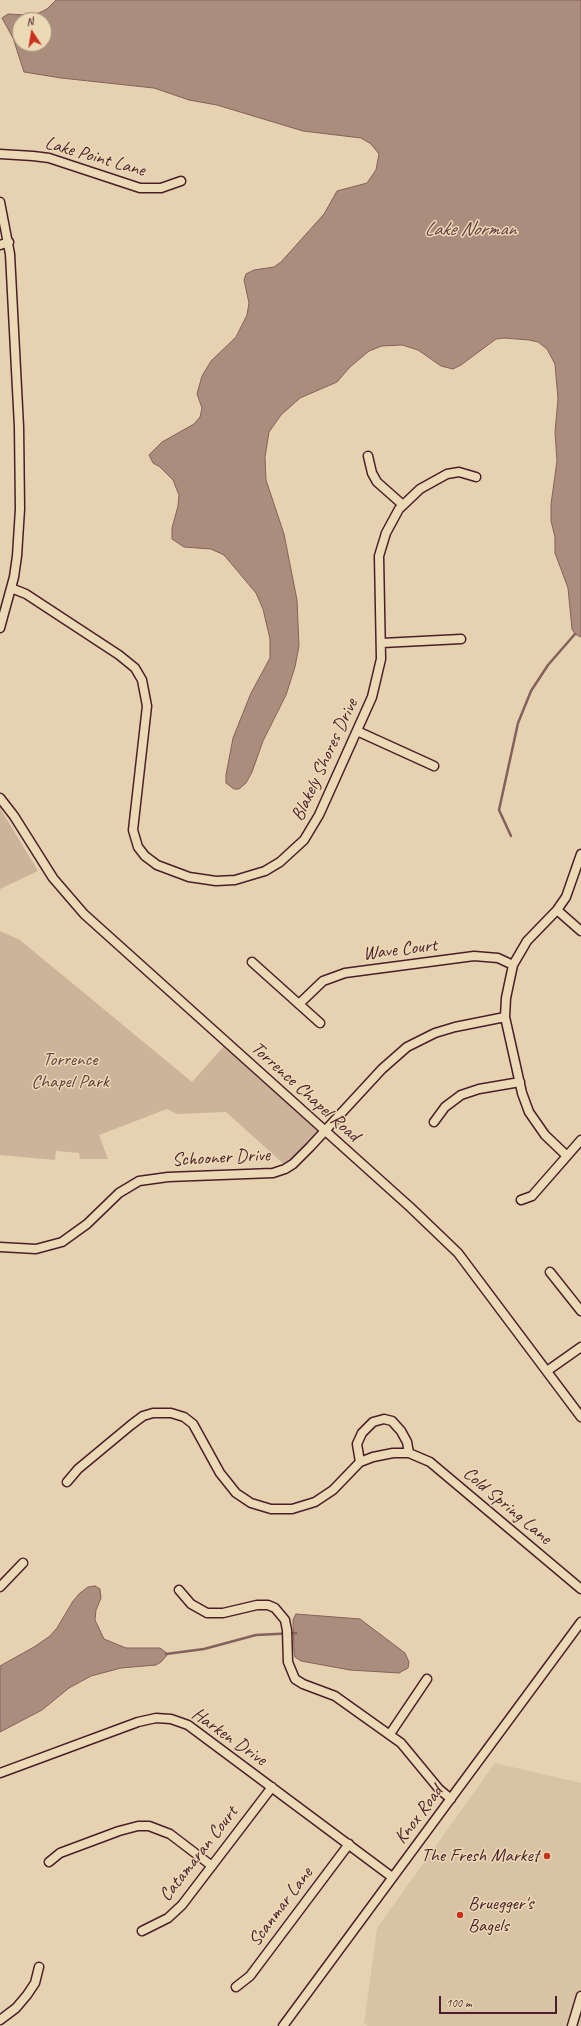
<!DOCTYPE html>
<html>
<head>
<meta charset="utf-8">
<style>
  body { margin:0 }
  #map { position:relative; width:581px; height:2026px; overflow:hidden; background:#e6d2b0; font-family:Caveat,sans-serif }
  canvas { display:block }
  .north { position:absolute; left:12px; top:12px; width:40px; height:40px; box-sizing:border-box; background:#ecd9b6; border:1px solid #ab8f7e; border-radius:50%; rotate:348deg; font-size:11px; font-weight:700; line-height:16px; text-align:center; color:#4a1f2b }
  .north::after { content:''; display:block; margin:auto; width:14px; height:18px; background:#c8321e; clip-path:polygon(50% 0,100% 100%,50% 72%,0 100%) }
  .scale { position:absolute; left:439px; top:1996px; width:118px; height:18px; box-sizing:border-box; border:2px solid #4a1f2b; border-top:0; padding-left:5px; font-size:12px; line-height:14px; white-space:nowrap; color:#4a1f2b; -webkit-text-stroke:3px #ecd9b6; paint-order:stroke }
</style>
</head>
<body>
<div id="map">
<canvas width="581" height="2026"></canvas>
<div class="north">N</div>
<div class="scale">100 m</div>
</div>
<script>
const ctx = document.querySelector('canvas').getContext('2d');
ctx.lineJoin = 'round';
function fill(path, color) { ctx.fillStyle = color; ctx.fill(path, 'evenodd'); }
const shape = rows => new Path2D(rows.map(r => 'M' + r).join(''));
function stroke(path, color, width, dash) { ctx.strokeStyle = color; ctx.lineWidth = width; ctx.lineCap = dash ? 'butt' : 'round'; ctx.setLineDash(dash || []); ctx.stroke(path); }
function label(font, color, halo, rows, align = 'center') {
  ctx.font = font + ' Caveat,sans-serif'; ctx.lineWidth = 3; ctx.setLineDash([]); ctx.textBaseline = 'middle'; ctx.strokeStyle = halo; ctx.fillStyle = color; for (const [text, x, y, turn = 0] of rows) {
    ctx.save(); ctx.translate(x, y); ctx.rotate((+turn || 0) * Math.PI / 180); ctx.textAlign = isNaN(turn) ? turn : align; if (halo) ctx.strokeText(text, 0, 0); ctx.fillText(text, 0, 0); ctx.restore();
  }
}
const built = shape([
  [495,1763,581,1783,581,2026,368,2026,364,2024,377,1928]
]);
const green = shape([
  [0,808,38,871,0,889],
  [0,931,20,940,192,1082,227,1043,326,1131,287,1167,226,1112,177,1114,167,1109,99,1135,108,1159,80,1159,79,1153,56,1151,55,1160,0,1155]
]);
const water = shape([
  [56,0,581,0,581,637,575,634,572,629,568,588,555,553,555,537,551,521,551,504,557,461,555,432,558,399,555,364,547,349,538,342,529,340,504,338,496,339,461,365,453,369,441,366,418,350,402,345,382,346,369,351,350,367,337,382,300,398,281,415,269,432,265,457,266,480,284,534,297,600,299,646,295,667,286,695,263,741,252,772,246,783,239,789,234,789,226,783,226,775,233,738,251,693,270,658,270,639,263,609,256,593,224,555,211,549,184,547,172,539,172,528,178,506,179,495,173,480,160,467,153,463,149,455,162,442,194,424,200,417,202,408,197,394,202,376,211,361,236,337,247,315,249,303,244,280,246,274,254,270,274,267,281,262,324,214,337,191,367,183,376,170,379,154,371,144,361,138,303,131,217,105,189,100,154,88,61,78,24,72,13,38,2,18,8,14,25,15,39,13,47,9,56,0],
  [20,20,44,20,44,44,20,44,20,20],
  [95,1586,100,1589,101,1598,96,1610,95,1620,104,1639,126,1648,160,1648,168,1654,161,1662,156,1665,121,1668,91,1676,69,1688,42,1710,0,1732,0,1666,34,1647,50,1636,57,1628,73,1601,80,1593,88,1587,95,1586],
  [296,1614,360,1619,405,1653,409,1662,408,1668,399,1673,350,1670,301,1661,295,1657,294,1651,293,1620,296,1614]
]);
const stream = shape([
  [511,836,499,810,518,723,531,691,548,665,575,634],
  [166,1654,204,1649,256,1635,296,1633]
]);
const minor = shape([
  [0,154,33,156,49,158,140,188,161,188,181,181],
  [0,202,10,254,19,427,20,509,17,556,14,577,0,628],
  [0,245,9,242],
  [368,456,372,473,377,482,403,505],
  [11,588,26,594,119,655,135,668,142,680,147,706,133,830,138,847,145,856,157,865,189,877,216,881,235,880,265,871,280,862,304,840,319,815,372,697,381,659,379,556,386,533,399,509,420,489,447,474,459,472,476,477],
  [382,643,461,639],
  [357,731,434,766],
  [0,798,14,816,53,878,84,914,410,1207,458,1253,581,1417],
  [557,910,581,931],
  [252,962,320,1023],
  [299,1004,323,981,345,973,474,956,498,958,513,965],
  [434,1122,445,1107,461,1095,479,1089,520,1082],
  [567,1156,545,1135,529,1112,522,1093,505,1017,506,998,513,965,527,941,557,910,566,897,581,854],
  [521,1200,532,1196,581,1140],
  [0,1247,36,1249,62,1242,87,1224,119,1193,139,1181,168,1177,273,1173,285,1169,293,1164,310,1147,382,1069,407,1047,435,1033,455,1027,505,1017],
  [550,1272,581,1311],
  [547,1371,581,1347],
  [360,1462,357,1444,362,1433,373,1422,384,1419,392,1421,401,1431,407,1442,409,1453],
  [67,1482,78,1469,131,1425,143,1416,153,1413,171,1413,184,1417,193,1424,220,1473,236,1493,251,1503,271,1509,292,1509,315,1502,333,1490,360,1462,373,1457,393,1453,409,1453,430,1462,581,1589],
  [0,1587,23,1563],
  [179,1590,191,1604,207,1613,223,1613,257,1605,268,1605,275,1608,285,1620,287,1630,288,1662,295,1679,303,1684,335,1696,401,1743,439,1789,451,1799],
  [390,1734,427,1679],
  [0,1773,138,1722,156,1718,171,1719,188,1725,392,1877],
  [49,1862,60,1853,119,1831,138,1826,149,1826,170,1834,212,1866],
  [142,1931,168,1918,182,1905,272,1787],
  [236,1987,250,1976,349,1844],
  [0,2020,16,2008,27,1995,35,1983,39,1967],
  [283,2026,581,1622],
  [572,2026,581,1996]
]);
const markers = [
  [547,1856,4,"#c8321e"],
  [460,1915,4,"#c8321e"]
];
const streetNames = [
  ["Lake Point Lane",95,157,16],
  ["Blakely Shores Drive",325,760,-65],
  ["Wave Court",400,950,-7],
  ["Torrence Chapel Road",305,1092,42],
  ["Schooner Drive",221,1158,-3],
  ["Cold Spring Lane",507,1506,40],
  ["Harken Drive",229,1737,35],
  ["Knox Road",419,1815,-53],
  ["Catamaran Court",199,1854,-52],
  ["Scanmar Lane",281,1907,-53]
];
const parkNames = [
  ["Torrence",70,1060],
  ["Chapel Park",70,1082]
];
const poiNames = [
  ["The Fresh Market",539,1856],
  ["Bruegger's",468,1904,"left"],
  ["Bagels",468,1926,"left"]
];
const waterNames = [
  ["Lake Norman",470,230]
];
fill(built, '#d9c3a5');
fill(green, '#ccb49b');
fill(water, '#aa8d7d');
stroke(water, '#84615c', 1);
stroke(stream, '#84615c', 2.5);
stroke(minor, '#4a1f2b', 11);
stroke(minor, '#ecd9b6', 8);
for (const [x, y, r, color] of markers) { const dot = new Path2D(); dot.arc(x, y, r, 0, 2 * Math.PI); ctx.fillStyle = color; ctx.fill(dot); stroke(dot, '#ecd9b6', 1.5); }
label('19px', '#4a1f2b', '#ecd9b6', streetNames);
label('19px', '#643d41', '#ecd9b6', parkNames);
label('19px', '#4a1f2b', '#ecd9b6', poiNames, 'right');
label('italic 20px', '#623a40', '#ecd9b6', waterNames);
</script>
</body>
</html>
